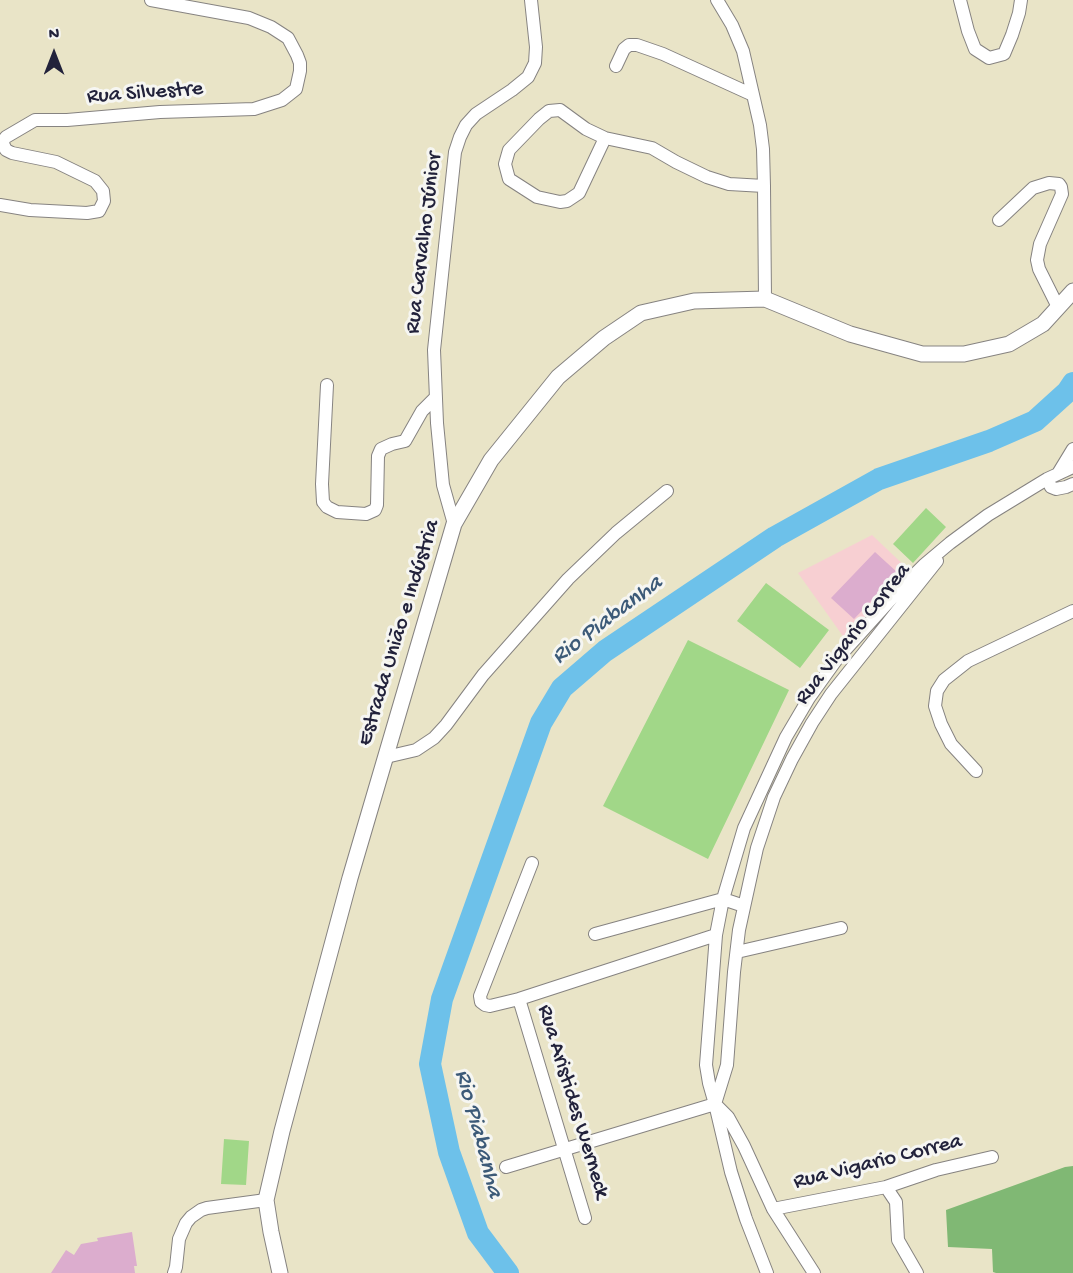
<!DOCTYPE html>
<html>
<head>
<meta charset="utf-8">
<style>
  body { margin:0 }
  #map { position:relative; width:1073px; height:1273px; overflow:hidden; background:#e9e4c7; font-family:"Gochi Hand",sans-serif }
  canvas { display:block }
  .north { position:absolute; left:24px; top:24px; width:60px; height:60px; -webkit-text-stroke:4px #f6f6f2; paint-order:stroke; rotate:0deg; font-size:16px; font-weight:700; line-height:24px; text-align:center; color:#22223b }
  .north::after { content:''; display:block; margin:auto; width:21px; height:27px; background:#22223b; clip-path:polygon(50% 0,100% 100%,50% 72%,0 100%) }
</style>
</head>
<body>
<div id="map">
<canvas width="1073" height="1273"></canvas>
<div class="north">N</div>
</div>
<script>
const ctx = document.querySelector('canvas').getContext('2d');
ctx.lineJoin = 'round';
function fill(path, color) { ctx.fillStyle = color; ctx.fill(path, 'evenodd'); }
const shape = rows => new Path2D(rows.map(r => 'M' + r).join(''));
function stroke(path, color, width, dash) { ctx.strokeStyle = color; ctx.lineWidth = width; ctx.lineCap = dash ? 'butt' : 'round'; ctx.setLineDash(dash || []); ctx.stroke(path); }
function label(font, color, halo, rows, align = 'center') {
  ctx.font = font + ' "Gochi Hand",sans-serif'; ctx.lineWidth = 6; ctx.setLineDash([]); ctx.textBaseline = 'middle'; ctx.strokeStyle = halo; ctx.fillStyle = color; for (const [text, x, y, turn = 0] of rows) {
    ctx.save(); ctx.translate(x, y); ctx.rotate((+turn || 0) * Math.PI / 180); ctx.textAlign = isNaN(turn) ? turn : align; if (halo) ctx.strokeText(text, 0, 0); ctx.fillText(text, 0, 0); ctx.restore();
  }
}
const built = shape([
  [872,535,909,570,845,639,798,573]
]);
const green = shape([
  [926,508,946,527,913,563,893,544],
  [766,583,829,630,800,668,737,621],
  [688,640,789,690,708,859,603,806],
  [224,1139,249,1141,246,1185,221,1184]
]);
const forest = shape([
  [1073,1166,1073,1273,996,1273,993,1272,992,1249,948,1247,946,1210,1065,1167]
]);
const river = shape([
  [508,1273,478,1233,449,1152,430,1064,442,999,541,723,562,688,605,651,775,537,879,479,989,441,1035,421,1067,392,1073,383]
]);
const building = shape([
  [875,552,898,573,854,619,831,598],
  [132,1232,137,1266,134,1266,135,1273,51,1273,66,1250,74,1255,81,1244,98,1241,97,1238]
]);
const minor = shape([
  [717,0,732,25,743,51,760,125,763,149,764,186,765,299],
  [960,0,968,31,975,49,989,58,1004,54,1012,35,1019,13,1021,0],
  [616,66,624,49,629,45,637,45,663,54,753,95],
  [605,138,579,193,567,201,560,202,537,197,509,179,505,164,509,150,539,119,549,111,560,110,586,129,605,138,652,148,676,162,707,177,729,184,764,186],
  [0,205,30,210,87,213,99,211,104,201,103,191,95,181,56,162,12,153,6,150,2,142,6,137,35,120,67,120,160,112,254,109,282,100,296,89,300,71,300,63,297,55,288,38,271,27,249,18,151,0],
  [999,220,1033,188,1049,183,1059,184,1061,187,1062,194,1040,244,1037,260,1039,269,1058,307],
  [327,385,322,484,323,502,327,507,337,512,366,514,375,510,377,505,378,456,381,449,392,444,405,441,422,411,436,397],
  [1059,472,1073,449],
  [1047,479,1051,487,1056,489,1066,487,1073,484],
  [454,524,443,485,437,423,434,350,455,152,460,137,466,125,476,114,512,90,528,77,535,63,536,47,531,0],
  [386,757,416,750,434,738,446,725,483,675,568,579,616,533,667,491],
  [976,771,951,744,941,724,935,706,937,691,944,680,968,661,1073,611],
  [532,863,480,996,481,1002,485,1005,490,1006,519,999,716,935],
  [595,934,723,899,744,906],
  [737,952,841,928],
  [519,999,585,1218],
  [506,1167,715,1104],
  [886,1187,896,1202,898,1240,917,1273],
  [773,1209,886,1187,936,1170,992,1157],
  [174,1273,176,1267,179,1239,186,1223,191,1217,201,1210,207,1208,266,1200],
  [767,1273,746,1219,731,1172,715,1104,727,1065,734,972,739,930,757,848,774,797,792,759,812,723,831,694,937,561],
  [814,1273,773,1209,744,1146,728,1117,715,1104,709,1083,706,1065,716,935,723,899,744,828,786,737,809,698,837,659,903,586,925,564,950,543,988,515,1047,479,1073,467]
]);
const major = shape([
  [280,1273,271,1232,266,1200,282,1131,350,878,454,524,491,460,558,377,604,338,641,313,694,301,765,299,850,334,922,354,964,354,1009,344,1043,324,1073,291]
]);
const streetNames = [
  ["Rua Silvestre",145,94,-4],
  ["Rua Carvalho Júnior",425,243,-83],
  ["Estrada União e Indústria",400,633,-73],
  ["Rua Vigario Correa",854,635,-52],
  ["Rua Aristides Werneck",572,1102,73],
  ["Rua Vigario Correa",878,1163,-14]
];
const waterNames = [
  ["Rio Piabanha",608,621,-37],
  ["Rio Piabanha",477,1134,75]
];
fill(built, '#f7cfd2');
fill(green, '#a1d788');
fill(forest, '#80b874');
stroke(river, '#6dc1ea', 22);
fill(building, '#dcadce');
stroke(minor, '#868381', 14);
stroke(major, '#868381', 17);
stroke(minor, '#fff', 12);
stroke(major, '#fff', 15);
label('22px', '#22223b', '#f6f6f2', streetNames);
label('italic 24px', '#3c5a78', '#f6f6f2', waterNames);
</script>
</body>
</html>
